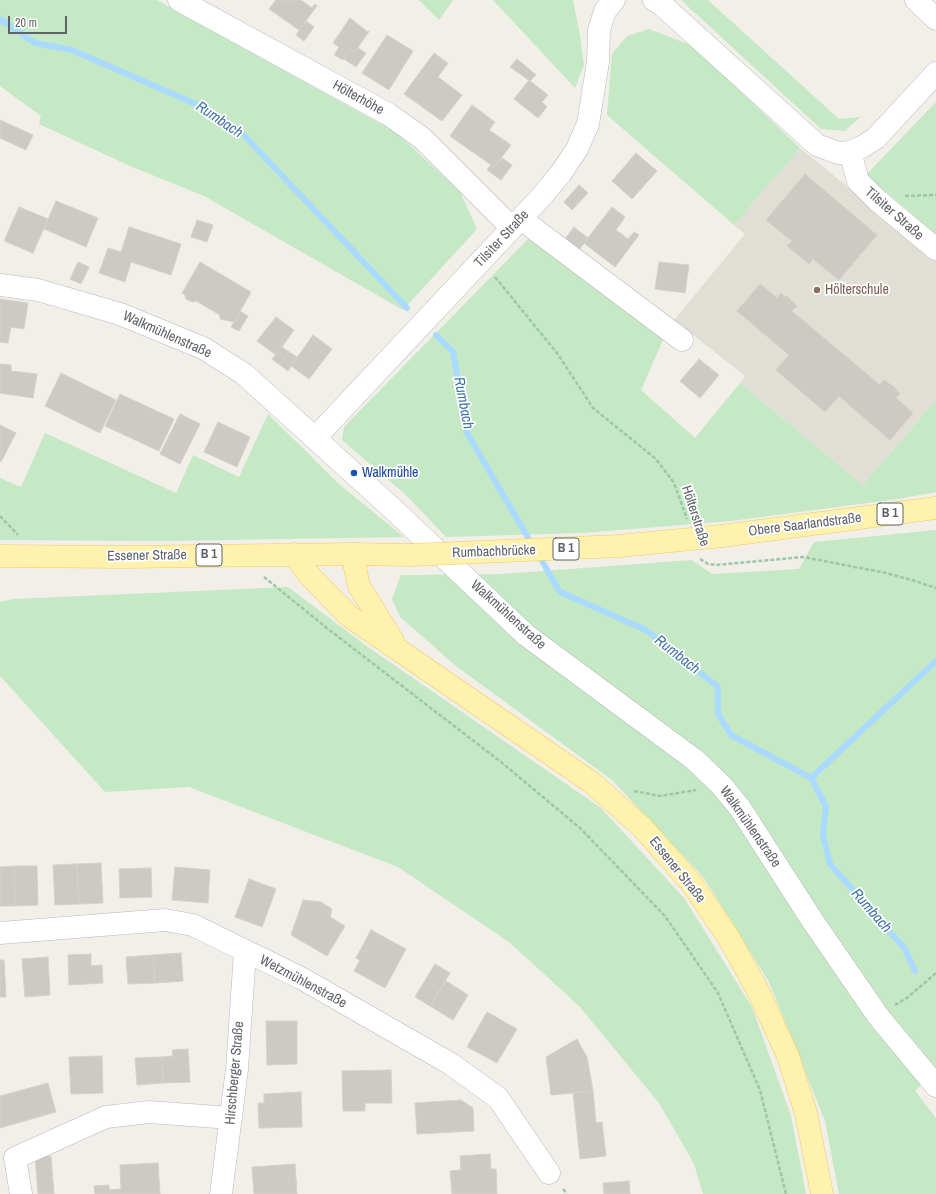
<!DOCTYPE html>
<html>
<head>
<meta charset="utf-8">
<style>
  body { margin:0 }
  #map { position:relative; width:936px; height:1194px; overflow:hidden; background:#f1efe8; font-family:"Archivo Narrow",sans-serif }
  canvas { display:block }
  .scale { position:absolute; left:8px; top:16px; width:59px; height:18px; box-sizing:border-box; border:2px solid #5f6368; border-top:0; padding-left:5px; font-size:12px; line-height:14px; white-space:nowrap; color:#5f6368; -webkit-text-stroke:3px #fff; paint-order:stroke }
</style>
</head>
<body>
<div id="map">
<canvas width="936" height="1194"></canvas>
<div class="scale">20 m</div>
</div>
<script>
const ctx = document.querySelector('canvas').getContext('2d');
ctx.lineJoin = 'round';
function fill(path, color) { ctx.fillStyle = color; ctx.fill(path, 'evenodd'); }
const shape = rows => new Path2D(rows.map(r => 'M' + r).join(''));
function stroke(path, color, width, dash) { ctx.strokeStyle = color; ctx.lineWidth = width; ctx.lineCap = dash ? 'butt' : 'round'; ctx.setLineDash(dash || []); ctx.stroke(path); }
function label(font, color, halo, rows, align = 'center') {
  ctx.font = font + ' "Archivo Narrow",sans-serif'; ctx.lineWidth = 3.5; ctx.setLineDash([]); ctx.textBaseline = 'middle'; ctx.strokeStyle = halo; ctx.fillStyle = color; for (const [text, x, y, turn = 0] of rows) {
    ctx.save(); ctx.translate(x, y); ctx.rotate((+turn || 0) * Math.PI / 180); ctx.textAlign = isNaN(turn) ? turn : align; if (halo) ctx.strokeText(text, 0, 0); ctx.fillText(text, 0, 0); ctx.restore();
  }
}
const education = shape([
  [800,148,936,259,936,400,863,485,740,383,745,376,674,320,745,234,734,225]
]);
const green = shape([
  [0,0,157,0,397,133,460,192,477,229,403,310,204,196,130,166,39,124,41,116,0,86],
  [419,0,453,0,439,20],
  [493,0,573,0,580,35,584,65,575,88],
  [681,0,708,0,839,119,860,117,845,131,821,129],
  [649,29,693,46,800,148,734,225,607,115,612,54,627,36],
  [936,102,936,234,866,175],
  [529,238,665,335,641,390,695,438,740,383,863,485,936,400,936,492,898,499,731,521,582,533,446,537,406,495,342,440,344,427],
  [268,414,340,485,404,537,162,541,0,540,0,478,21,487,45,433,176,493,193,455,239,477],
  [936,530,936,1069,915,1091,936,1118,936,1194,839,1194,825,1121,769,982,704,878,612,780,456,666,400,617,392,599,401,575,502,574,692,560,712,574,799,569,814,542],
  [288,587,368,647,601,808,684,898,752,1007,791,1116,806,1194,703,1194,694,1164,659,1103,579,1006,509,942,398,867,189,787,105,792,0,676,0,602,13,599]
]);
const stream = shape([
  [0,19,35,43,72,50,198,105,238,129,407,308],
  [436,335,453,352,467,433,533,546],
  [538,554,560,592,646,630,718,687,718,714,731,735,811,778,826,806,823,835,830,864,905,949,915,971],
  [811,778,936,661]
]);
const building = shape([
  [276,0,301,0,312,8,315,4,317,6,299,30,269,9,276,0],
  [350,18,368,32,370,30,355,52,350,49,343,60,334,55,339,47,333,43,350,18],
  [306,21,314,27,304,41,296,35,306,21],
  [387,35,413,51,389,90,362,73,387,35],
  [358,48,366,53,356,67,344,59,350,49,355,52,358,48],
  [434,53,448,63,438,77,462,95,442,121,404,94,434,53],
  [517,59,536,75,530,81,510,67,517,59],
  [529,80,548,95,542,102,547,107,538,118,514,99,529,80],
  [472,105,495,122,489,130,511,145,494,167,450,136,472,105],
  [0,120,33,135,26,150,0,138,0,120],
  [636,153,657,171,632,199,612,181,636,153],
  [502,158,512,165,501,180,487,170,491,164,494,167,502,158],
  [805,174,877,235,839,280,813,259,809,264,787,246,792,241,766,220,805,174],
  [579,185,588,193,572,210,564,202,579,185],
  [56,201,98,218,86,247,44,229,56,201],
  [19,207,48,219,33,253,4,241,19,207],
  [612,207,625,217,616,230,628,239,634,232,639,235,615,267,584,243,612,207],
  [197,220,213,225,207,242,191,237,197,220],
  [129,227,181,244,171,275,131,262,125,282,99,273,108,248,121,252,129,227],
  [574,227,588,238,579,250,565,239,574,227],
  [78,262,89,267,81,284,70,279,78,262],
  [200,262,251,292,234,322,220,319,220,315,196,301,192,302,186,299,185,295,182,293,200,262],
  [659,262,689,265,685,293,655,289,659,262],
  [760,284,777,298,781,293,785,297,786,295,797,306,792,311,880,385,884,380,897,389,896,390,900,393,896,398,913,413,890,440,839,396,825,412,776,370,789,355,737,311,760,284],
  [0,299,28,303,24,329,11,327,8,343,0,342,0,299],
  [240,311,248,316,239,331,231,327,240,311],
  [276,317,294,330,276,355,257,341,276,317],
  [313,335,332,349,309,379,291,366,313,335],
  [282,347,289,352,280,365,272,359,282,347],
  [289,352,297,357,288,371,280,365,289,352],
  [699,359,719,375,700,398,680,381,699,359],
  [0,364,11,365,11,371,37,374,33,398,0,393,0,364],
  [61,373,116,400,100,433,45,406,61,373],
  [120,394,174,419,159,451,105,426,120,394],
  [180,414,200,424,180,464,160,454,180,414],
  [218,422,250,437,237,467,204,452,218,422],
  [0,425,16,433,1,462,0,461,0,425],
  [101,863,103,903,79,904,77,864,101,863],
  [77,864,79,904,55,905,53,865,77,864],
  [14,866,37,866,38,905,15,906,14,866],
  [14,866,15,906,0,906,0,867,14,866],
  [175,867,210,870,208,903,172,900,175,867],
  [151,868,152,897,120,898,119,869,151,868],
  [249,879,276,889,262,927,235,917,249,879],
  [303,900,321,902,332,909,330,917,345,926,327,956,291,935,303,900],
  [371,930,406,949,385,988,354,971,360,960,356,958,371,930],
  [181,953,183,981,155,983,153,955,181,953],
  [91,954,91,966,102,965,103,983,69,985,68,955,91,954],
  [153,955,155,983,128,984,126,957,153,955],
  [48,957,50,995,25,997,22,959,48,957],
  [0,960,4,960,6,997,0,997,0,960],
  [435,964,450,973,430,1006,415,997,435,964],
  [446,981,468,995,453,1020,430,1006,446,981],
  [487,1012,517,1029,497,1063,467,1047,487,1012],
  [266,1021,297,1021,297,1064,267,1065,266,1021],
  [577,1039,587,1057,593,1091,551,1095,546,1057,577,1039],
  [188,1049,190,1082,163,1083,162,1057,173,1056,172,1050,188,1049],
  [102,1056,103,1093,71,1094,69,1057,102,1056],
  [162,1057,163,1083,137,1085,135,1058,162,1057],
  [391,1070,392,1103,365,1103,365,1111,343,1111,342,1071,391,1070],
  [48,1083,56,1112,0,1128,0,1096,48,1083],
  [593,1091,596,1123,602,1122,606,1156,580,1159,573,1093,593,1091],
  [301,1092,302,1127,259,1128,258,1103,264,1103,264,1094,301,1092],
  [461,1100,473,1108,474,1131,417,1134,415,1103,461,1100],
  [490,1154,491,1169,496,1169,497,1194,452,1194,450,1171,461,1170,460,1156,490,1154],
  [51,1156,54,1194,38,1194,35,1157,51,1156],
  [158,1163,160,1194,95,1194,94,1186,109,1185,109,1190,121,1189,120,1165,158,1163],
  [295,1164,297,1194,254,1194,252,1167,295,1164],
  [629,1181,630,1194,604,1194,603,1183,629,1181]
]);
const path = shape([
  [905,196,936,195],
  [495,277,557,353,593,408,656,459,674,483,687,519],
  [0,516,18,535],
  [700,559,708,564,716,565,803,557,886,573,915,581,936,588],
  [264,577,328,629,501,762,580,828,665,916,718,993,760,1090,786,1194],
  [634,791,660,796,696,790],
  [895,1005,907,998,936,973],
  [563,1189,567,1194]
]);
const minor = shape([
  [179,0,388,114,422,138,512,228],
  [654,0,662,5,817,145,838,153,850,152,862,147,876,138,936,73],
  [916,0,936,19],
  [850,152,858,181,877,200,936,249],
  [521,219,682,340],
  [0,285,38,290,120,314,203,348,244,374,394,510,526,635,695,760,722,786,740,808,812,920,878,1016,936,1086],
  [315,438,542,196,561,173,577,149,588,124,598,62,599,30,605,11,614,0],
  [0,933,165,920,193,925,301,978,451,1064,498,1098,549,1173],
  [21,1194,15,1158,106,1117,149,1112,231,1118],
  [221,1194,237,1069,245,952]
]);
const major = shape([
  [722,536,936,508],
  [294,554,309,575,349,616,591,782,642,827,692,884,729,938,759,993,788,1056,806,1113,822,1194],
  [352,554,359,586,393,641],
  [0,556,124,557,352,554,410,555]
]);
const majorBridge = shape([
  [410,555,619,546,722,536]
]);
const markers = [
  [817,290,4,"#8d6e63"],
  [354,473,4,"#1a4fb4"]
];
const shields = [
  [890,514,26],
  [566,549,26],
  [209,555,26]
];
const shieldNames = [
  ["B 1",890,514],
  ["B 1",566,549],
  ["B 1",209,555]
];
const streetNames = [
  ["Hölterhöhe",358,98,29],
  ["Tilsiter Straße",894,214,41],
  ["Tilsiter Straße",502,239,-47],
  ["Walkmühlenstraße",167,335,24],
  ["Hölterstraße",695,516,72],
  ["Obere Saarlandstraße",805,525,-7],
  ["Rumbachbrücke",494,552,-2],
  ["Essener Straße",147,556,-1],
  ["Walkmühlenstraße",508,615,42],
  ["Walkmühlenstraße",750,827,55],
  ["Essener Straße",677,870,51],
  ["Wetzmühlenstraße",303,982,28],
  ["Hirschberger Straße",235,1073,-85]
];
const educationNames = [
  ["Hölterschule",825,290]
];
const transitNames = [
  ["Walkmühle",362,473]
];
const waterNames = [
  ["Rumbach",219,120,34],
  ["Rumbach",463,403,79],
  ["Rumbach",677,655,38],
  ["Rumbach",871,911,49]
];
fill(education, '#e1ded6');
fill(green, '#c5e8c5');
stroke(stream, '#aadaff', 6);
fill(building, '#cccac5');
stroke(building, '#d6d1c6', 1);
stroke(minor, '#b5b8bc', 23);
stroke(major, '#f2c960', 23);
stroke(path, '#9cc7a9', 2.5, [4, 2]);
stroke(minor, '#fff', 22);
stroke(major, '#fff2af', 22);
stroke(majorBridge, '#f2c960', 23, []);
stroke(majorBridge, '#fff2af', 22);
for (const [x, y, r, color] of markers) { const dot = new Path2D(); dot.arc(x, y, r, 0, 2 * Math.PI); ctx.fillStyle = color; ctx.fill(dot); stroke(dot, '#fff', 1.5); }
for (const [x, y, w] of shields) { const box = new Path2D(); box.roundRect(x - w / 2, y - 11, w, 22, 3); ctx.fillStyle = '#fff'; ctx.fill(box); stroke(box, '#5f6368', 1); }
label('bold 13px', '#5f6368', null, shieldNames);
label('14px', '#5f6368', '#fff', streetNames);
label('14px', '#785e54', '#fff', educationNames, 'left');
label('14px', '#164399', '#fff', transitNames, 'left');
label('italic 15px', '#4174aa', '#fff', waterNames);
</script>
</body>
</html>
